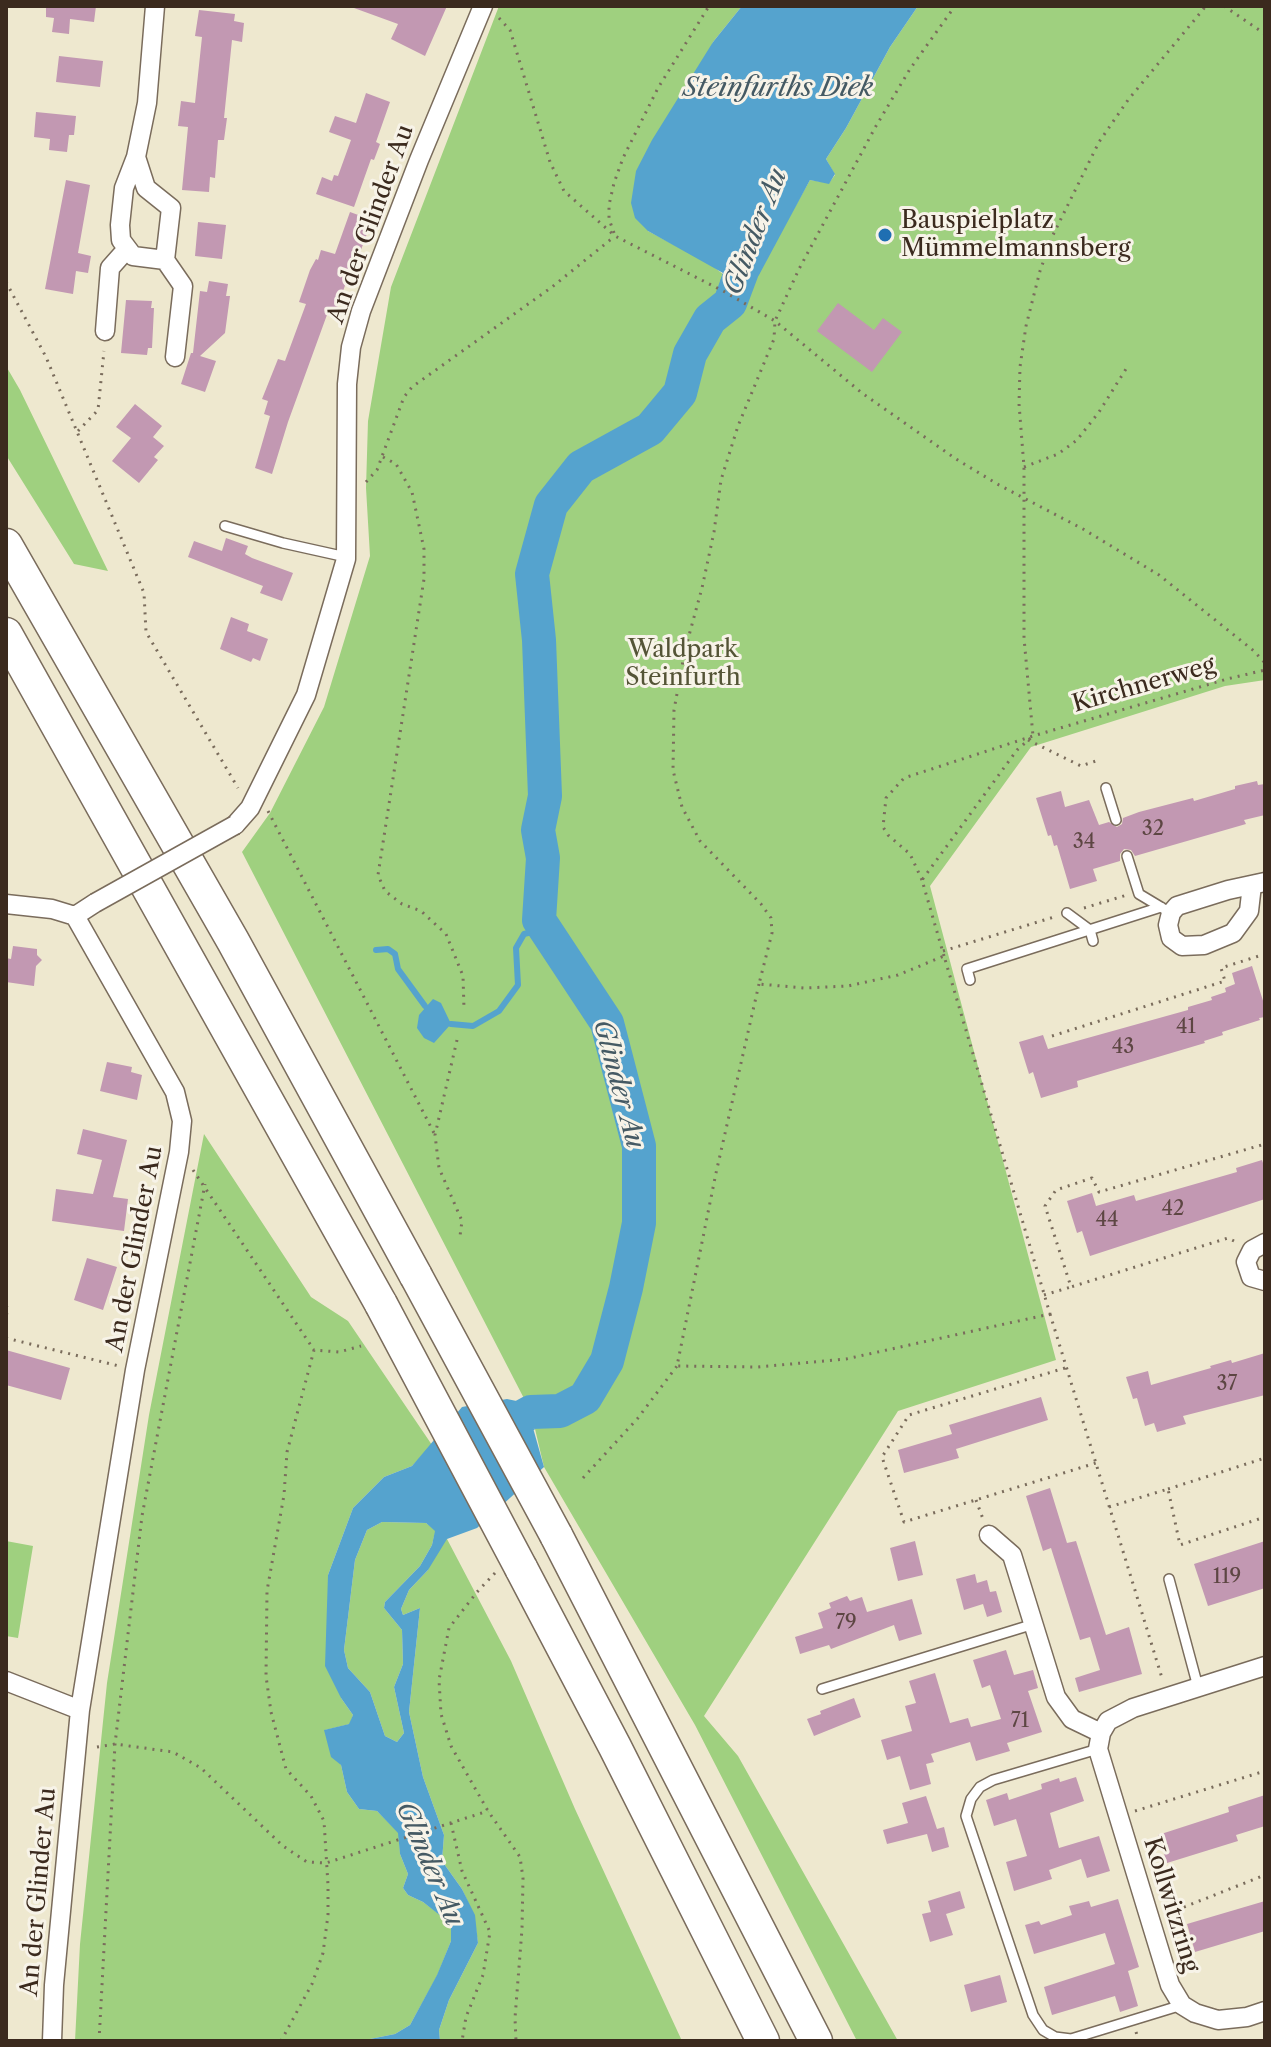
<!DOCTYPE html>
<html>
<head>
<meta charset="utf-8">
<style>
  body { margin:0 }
  #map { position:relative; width:1271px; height:2047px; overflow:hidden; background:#eee8cf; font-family:"Libre Caslon Text",serif }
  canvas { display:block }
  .frame { position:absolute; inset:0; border:8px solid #3b2a1e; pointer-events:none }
</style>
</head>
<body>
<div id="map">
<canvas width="1271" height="2047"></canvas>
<div class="frame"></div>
</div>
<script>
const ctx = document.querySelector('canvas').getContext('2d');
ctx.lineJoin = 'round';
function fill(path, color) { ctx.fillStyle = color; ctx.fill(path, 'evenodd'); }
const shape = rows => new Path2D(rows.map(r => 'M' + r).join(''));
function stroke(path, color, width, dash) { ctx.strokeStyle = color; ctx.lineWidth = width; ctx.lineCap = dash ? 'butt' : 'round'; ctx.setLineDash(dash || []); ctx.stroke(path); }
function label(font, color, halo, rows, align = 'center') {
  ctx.font = font + ' "Libre Caslon Text",serif'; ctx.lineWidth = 6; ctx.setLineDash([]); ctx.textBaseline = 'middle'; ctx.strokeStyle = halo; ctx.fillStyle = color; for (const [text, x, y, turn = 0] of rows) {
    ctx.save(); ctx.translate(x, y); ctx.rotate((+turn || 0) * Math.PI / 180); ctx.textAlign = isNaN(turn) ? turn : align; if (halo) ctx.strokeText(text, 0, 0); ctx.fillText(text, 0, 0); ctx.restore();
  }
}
const green = shape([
  [499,6,742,6,713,42,648,231,710,264,742,289,752,283,810,180,829,183,835,175,826,159,846,128,890,47,918,6,1265,6,1265,680,1225,686,1031,747,930,886,1056,1360,898,1411,704,1716,738,1756,898,2041,857,2041,695,1725,544,1467,531,1412,242,852,270,813,324,707,370,556,366,488,368,421,391,287],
  [6,366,20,390,108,571,74,564,6,455],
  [204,1134,311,1297,348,1321,432,1445,412,1466,384,1477,353,1508,328,1575,341,1698,353,1715,350,1724,325,1730,341,1765,347,1792,359,1809,377,1811,399,1833,400,1854,408,1874,403,1888,408,1895,423,1902,451,1923,451,1941,437,1976,410,2025,395,2034,360,2041,75,2041,80,1944,107,1683,149,1415],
  [382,1522,426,1523,447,1539,511,1661,575,1809,682,2041,440,2041,439,2030,449,2000,478,1943,474,1915,462,1889,442,1861,444,1835,423,1777,409,1712,420,1608,403,1615,401,1609,409,1590,428,1570,435,1532,432,1545,420,1566,385,1602,384,1608,402,1630,403,1664,394,1687,404,1733,397,1742,385,1736,370,1692,348,1668,344,1650,355,1560,367,1530],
  [6,1541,33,1546,18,1638,6,1636]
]);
const water = shape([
  [742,6,918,6,890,47,846,128,826,159,835,174,829,184,810,180,759,275,739,293,720,281,723,273,648,231,635,218,631,203,636,171,652,140,713,42],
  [433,999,441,1003,451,1024,434,1043,424,1038,417,1028,419,1015],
  [507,1399,526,1403,544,1467,477,1528,447,1539,428,1570,409,1590,401,1609,403,1615,420,1608,409,1712,423,1777,444,1835,442,1861,462,1889,475,1915,478,1943,449,2000,439,2030,440,2041,360,2041,395,2034,410,2025,437,1975,451,1941,451,1924,423,1902,408,1895,403,1888,408,1874,400,1854,398,1833,377,1811,359,1809,347,1792,341,1765,331,1757,324,1730,349,1724,353,1715,341,1698,325,1666,328,1575,353,1508,384,1477,412,1466,462,1407],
  [382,1522,426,1523,435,1531,432,1545,420,1566,385,1602,384,1608,402,1630,403,1664,394,1687,404,1733,397,1742,385,1736,370,1692,348,1668,344,1650,355,1560,367,1530]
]);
const stream = shape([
  [376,950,388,949,395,954,398,969,425,1006],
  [451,1024,473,1026,499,1011,518,985,516,948,524,934,536,931,549,935]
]);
const river = shape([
  [495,1441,520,1418,531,1412,560,1411,585,1398,607,1361,626,1288,639,1223,639,1146,607,1023,539,920,543,858,538,830,545,796,539,640,532,574,551,505,581,467,650,429,680,393,690,354,710,319,730,303,751,247]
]);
const building = shape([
  [46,6,96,6,94,22,70,19,69,34,52,32,54,18,46,17],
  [354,6,447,6,425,56,391,39,398,24,354,8],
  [199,10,235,14,234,21,244,23,242,42,232,40,224,118,227,118,224,140,218,140,215,178,210,177,209,192,182,190,188,127,178,126,181,101,195,103,202,37,195,36],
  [59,56,103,61,100,87,56,82],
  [366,93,390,102,376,142,380,144,374,160,371,159,354,207,316,194,322,177,332,181,334,175,338,176,351,140,329,132,335,116,356,123],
  [36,112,76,116,74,135,69,135,67,152,49,150,50,139,34,137],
  [66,180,90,185,78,253,91,256,88,273,76,271,73,294,45,289],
  [350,212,372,220,358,258,355,257,335,314,328,312,288,422,272,474,255,468,270,416,264,414,268,401,262,399,278,359,285,361,306,304,299,302,310,270,316,259,318,260,321,250,335,254],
  [198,222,226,225,222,259,195,256],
  [209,281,228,284,226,296,230,296,225,333,200,356,216,361,205,392,181,384,191,353,193,353,200,291,207,292],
  [126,300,152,301,151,308,154,308,152,348,148,348,147,355,121,353],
  [838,303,874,330,883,318,902,332,872,372,817,331],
  [135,404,162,426,153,437,164,446,154,457,158,460,139,483,112,461,131,438,116,427],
  [226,538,248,546,245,554,252,558,293,573,282,601,260,593,263,586,188,557,194,541,222,551],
  [231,617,249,624,247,631,268,639,260,661,253,658,251,662,220,649],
  [1257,781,1258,785,1265,784,1265,815,1244,820,1246,824,1135,856,1131,850,1124,849,1120,854,1120,861,1093,869,1097,881,1070,889,1057,845,1054,846,1051,835,1048,836,1036,798,1061,791,1065,807,1089,800,1099,825,1109,822,1117,827,1122,824,1123,818,1139,812,1193,798,1194,801,1235,789,1235,786],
  [13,946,37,949,37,955,42,960,36,966,34,986,6,982,6,958,11,959],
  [1252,966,1265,1007,1265,1017,1259,1018,1260,1020,1222,1032,1223,1035,1204,1041,1205,1043,1077,1081,1078,1087,1041,1098,1033,1072,1029,1074,1019,1042,1043,1035,1048,1049,1188,1010,1188,1007,1212,1000,1211,997,1226,992,1225,988,1235,984,1232,973],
  [107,1062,132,1067,131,1072,142,1075,137,1100,100,1091],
  [83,1129,127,1140,113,1197,128,1199,124,1231,52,1221,56,1189,93,1194,102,1160,77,1154],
  [1262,1160,1265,1169,1265,1199,1090,1256,1082,1231,1077,1233,1067,1201,1092,1193,1096,1206,1134,1195,1136,1201,1237,1172,1236,1168],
  [87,1258,117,1267,103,1310,74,1300],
  [6,1350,70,1368,61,1400,6,1385],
  [1265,1353,1265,1395,1183,1416,1186,1424,1157,1432,1154,1423,1145,1426,1137,1398,1133,1399,1126,1377,1148,1371,1151,1385,1211,1368,1210,1366,1231,1360,1232,1363],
  [1041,1397,1048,1420,956,1449,959,1458,904,1473,898,1450,952,1434,949,1425],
  [1050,1488,1067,1543,1076,1541,1106,1635,1129,1627,1142,1674,1079,1692,1075,1678,1100,1670,1090,1637,1080,1640,1051,1548,1043,1551,1026,1496],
  [915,1541,923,1575,898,1581,890,1548],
  [1265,1541,1265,1588,1208,1606,1194,1564],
  [975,1574,977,1583,987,1580,990,1592,996,1591,1002,1612,987,1617,983,1604,964,1610,956,1579],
  [847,1596,850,1601,862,1597,867,1612,912,1599,922,1634,899,1641,894,1625,831,1649,829,1645,800,1654,795,1637,823,1628,818,1613,831,1608,829,1603],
  [1006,1650,1014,1675,1033,1670,1038,1688,1028,1691,1042,1732,1007,1743,1010,1751,976,1761,970,1742,931,1754,934,1762,926,1764,931,1784,910,1790,900,1756,887,1760,881,1740,912,1731,905,1706,916,1703,909,1681,935,1673,950,1723,968,1718,971,1727,1001,1719,990,1685,982,1688,973,1660],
  [854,1698,861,1717,814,1736,807,1719,821,1714,820,1711],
  [1076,1777,1084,1801,1050,1813,1059,1848,1099,1836,1110,1871,1087,1878,1081,1859,1049,1870,1052,1879,1014,1891,1006,1862,1027,1856,1016,1819,994,1826,986,1800,1007,1793,1009,1800,1042,1789,1041,1784,1059,1778,1060,1782],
  [1265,1795,1265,1826,1236,1835,1238,1841,1167,1863,1158,1835,1229,1812,1228,1807],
  [926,1796,937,1829,944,1827,949,1847,932,1852,927,1834,887,1844,883,1830,908,1823,902,1803],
  [960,1891,965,1908,946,1914,953,1935,930,1942,922,1914,931,1912,928,1901],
  [1118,1899,1139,1967,1128,1971,1138,2006,1120,2012,1115,1996,1052,2015,1044,1987,1115,1964,1105,1933,1034,1954,1025,1925,1039,1921,1041,1925,1072,1915,1069,1906,1089,1901,1091,1907],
  [1265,1901,1265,1931,1195,1952,1187,1924],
  [1000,1975,1007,2002,971,2012,964,1985]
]);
const path = shape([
  [1224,6,1265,34],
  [499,18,510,30,550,162,564,191,615,236,725,292,775,321,862,393,956,459,999,485,1083,529,1159,575,1254,651,1265,663],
  [614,233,609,219,609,205,614,183,623,158,658,88,709,6],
  [6,282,46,357,144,593,146,632,238,788],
  [78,431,98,410,104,351],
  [383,457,396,464,412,492,424,549,424,579,378,875,385,891,402,904,421,911,446,934,463,976,464,1009],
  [1024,467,1058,454,1077,440,1099,412,1126,369],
  [366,482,377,470,404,397,412,387,552,287,615,236],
  [1028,740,1081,766,1096,761],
  [268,811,435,1135],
  [922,880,910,854,888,835,883,827,886,798,904,778,1033,736,1227,679,1265,670],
  [1084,908,1127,895],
  [943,951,1054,917],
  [944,956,922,880,1017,750,1033,736,1024,638,1024,467,1019,404,1020,367,1026,326,1040,271,1053,235,1099,142,1128,100,1206,6],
  [759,984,716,1173,677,1366,758,1367,846,1359,1050,1314,944,956,898,975,848,986,804,988,759,984,772,933,771,918,761,904,700,841,682,807,673,770,674,710,685,650,702,588,714,532,721,480,738,426,774,339,775,321,799,269,876,126,910,69,955,6],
  [1052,1036,1225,981,1221,968,1265,954],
  [457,1040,435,1135,439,1168,462,1221,460,1236],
  [193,1170,314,1350],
  [1234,1241,1228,1238,1071,1287,1045,1206,1056,1190,1092,1178,1099,1192,1265,1144],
  [1044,1295,1071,1287],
  [6,1306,8,1308,6,1317],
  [1050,1314,1162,1678],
  [6,1338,119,1366],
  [1065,1368,909,1415,882,1457,904,1522,1096,1463],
  [583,1478,638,1418,677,1366],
  [1168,1489,1265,1458],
  [976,1500,983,1519],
  [1109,1507,1168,1489,1180,1545,1265,1517],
  [495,1573,477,1592,449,1628,439,1680,441,1714,451,1746,488,1811,520,1857,523,1878,522,1929,515,2018,516,2041],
  [97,1747,115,1744,173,1752,201,1768,283,1846,307,1862,326,1863,488,1811],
  [1135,1811,1265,1771],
  [451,1823,462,1871,490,1932,483,1975,466,2017,462,2041],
  [1169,1913,1265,1875],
  [1136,2032,1139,2041],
  [99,2041,115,1744,142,1516,205,1184],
  [281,2041,312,1984,323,1953,328,1915,328,1885,324,1821,311,1796,286,1769,271,1712,266,1676,267,1591,284,1495,287,1452,314,1350,339,1352,361,1346]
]);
const service = shape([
  [225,526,283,543,346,557],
  [1106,788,1116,820],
  [1127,856,1139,894,1164,909],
  [1067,913,1090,930,1093,941],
  [970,980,967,969,1161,907],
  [1169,1579,1198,1687],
  [822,1689,1034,1624],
  [1098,1749,993,1780,980,1787,971,1799,966,1816,1033,2015,1043,2030,1055,2037,1071,2039,1182,2005]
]);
const minor = shape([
  [155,6,147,103,136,157,124,188,120,225,121,240,133,256,165,260],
  [136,157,146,188,171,208,165,260,183,286,175,357],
  [105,331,110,268,126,250],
  [235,825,250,808,306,695,346,559,347,384,351,347,361,311,419,160,483,6],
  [1252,885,1249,911,1233,933,1204,945,1182,946,1171,938,1168,925,1171,913,1177,906,1228,890,1265,882],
  [6,904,52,909,75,916],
  [1265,1243,1252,1250,1246,1262,1251,1277,1265,1281],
  [989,1535,1012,1555,1056,1697,1072,1719,1101,1733,1098,1749,1170,1985,1182,2005,1195,2013,1218,2020,1247,2017,1265,2011],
  [6,1681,80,1710],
  [1101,1733,1108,1721,1133,1708,1265,1666],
  [52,2041,54,1985,80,1710,135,1370,179,1152,182,1121,175,1092,75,916,95,903]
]);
const motorway = shape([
  [6,545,233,941,416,1276],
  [6,634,381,1304],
  [556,1535,816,2041],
  [521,1568,615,1747,763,2041]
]);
const minorBridge = shape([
  [95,903,235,825]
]);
const motorwayBridge = shape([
  [416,1276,556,1535],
  [381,1304,521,1568]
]);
const markers = [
  [885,235,8,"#1f6fb2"]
];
const numberNames = [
  ["32",1153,829],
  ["34",1084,842],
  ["41",1186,1027],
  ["43",1123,1047],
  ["42",1173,1209],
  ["44",1107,1220],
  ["37",1227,1384],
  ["119",1227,1577],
  ["79",846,1623],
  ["71",1020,1721]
];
const poiNames = [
  ["Bauspielplatz",901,221],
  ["Mümmelmannsberg",901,249]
];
const streetNames = [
  ["An der Glinder Au",371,224,-70],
  ["Kirchnerweg",1144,685,-16],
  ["An der Glinder Au",135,1249,-79],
  ["An der Glinder Au",39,1892,-85],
  ["Kollwitzring",1171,1905,73]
];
const parkNames = [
  ["Waldpark",683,650],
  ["Steinfurth",683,678]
];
const waterNames = [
  ["Steinfurths Diek",778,88],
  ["Glinder Au",756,232,-69],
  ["Glinder Au",618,1084,75],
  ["Glinder Au",429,1864,67]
];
fill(green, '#9fd07f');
fill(water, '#55a3ce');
stroke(stream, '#55a3ce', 6);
stroke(river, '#55a3ce', 34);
fill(building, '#c298b2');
stroke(service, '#7a6c5c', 12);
stroke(minor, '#7a6c5c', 21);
stroke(motorway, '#7a6c5c', 35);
stroke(path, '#7a6c5c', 3, [2, 6]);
stroke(service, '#fff', 9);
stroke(minor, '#fff', 18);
stroke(motorway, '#fff', 32);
stroke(minorBridge, '#7a6c5c', 21, []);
stroke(motorwayBridge, '#7a6c5c', 35, []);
stroke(minorBridge, '#fff', 18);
stroke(motorwayBridge, '#fff', 32);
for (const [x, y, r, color] of markers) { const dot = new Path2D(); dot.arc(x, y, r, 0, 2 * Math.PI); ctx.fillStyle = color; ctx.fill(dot); stroke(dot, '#f7f3e8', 3); }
label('20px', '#5d4643', null, numberNames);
label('24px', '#3b2a1e', '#f7f3e8', poiNames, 'left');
label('24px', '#3b2a1e', '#f7f3e8', streetNames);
label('24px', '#545436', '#f7f3e8', parkNames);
label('italic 26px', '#455a64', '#f7f3e8', waterNames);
</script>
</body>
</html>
